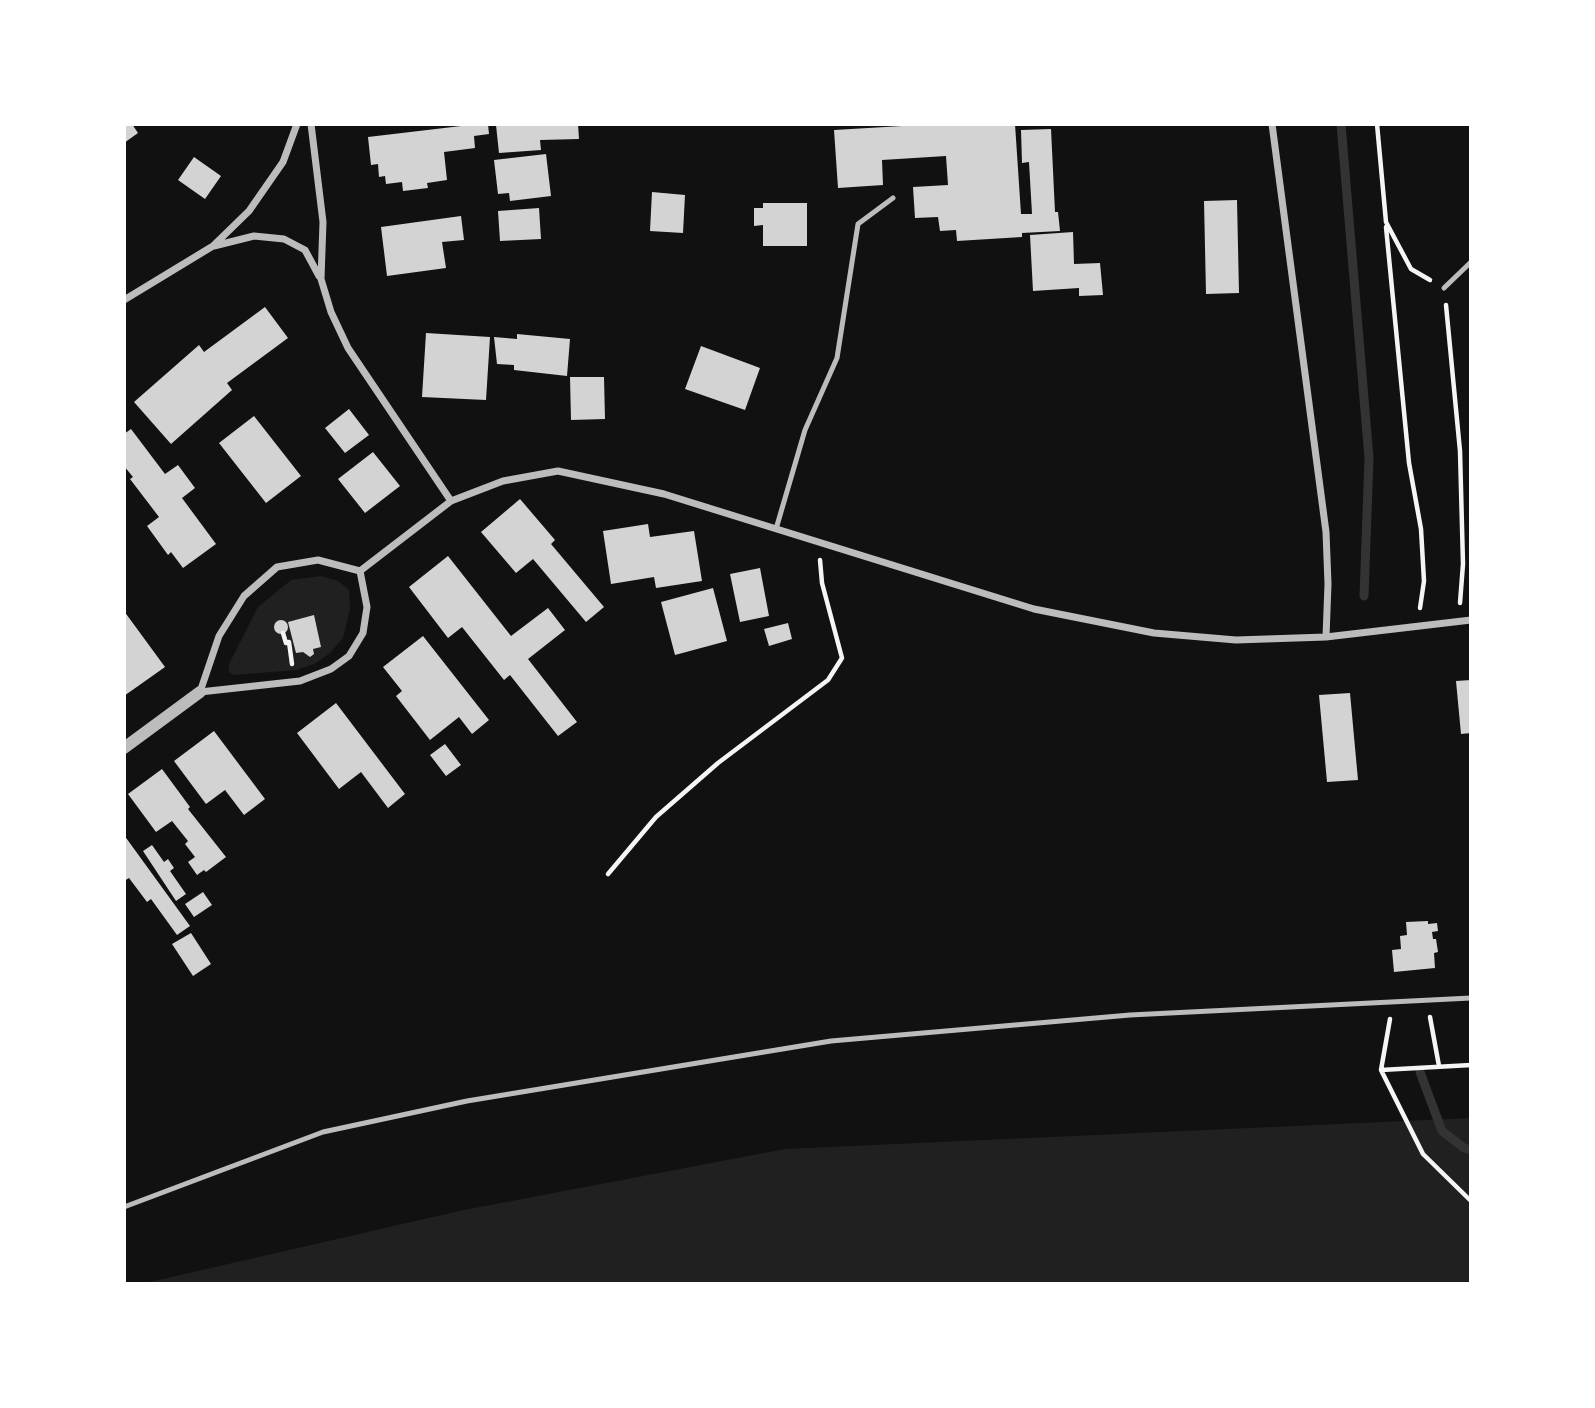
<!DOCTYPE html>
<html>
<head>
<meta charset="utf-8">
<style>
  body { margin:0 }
  #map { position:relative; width:1595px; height:1408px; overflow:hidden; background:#111; font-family:"Fira Sans",sans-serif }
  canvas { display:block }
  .frame { position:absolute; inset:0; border:126px solid #fff; pointer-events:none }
</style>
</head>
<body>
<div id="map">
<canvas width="1595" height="1408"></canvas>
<div class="frame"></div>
</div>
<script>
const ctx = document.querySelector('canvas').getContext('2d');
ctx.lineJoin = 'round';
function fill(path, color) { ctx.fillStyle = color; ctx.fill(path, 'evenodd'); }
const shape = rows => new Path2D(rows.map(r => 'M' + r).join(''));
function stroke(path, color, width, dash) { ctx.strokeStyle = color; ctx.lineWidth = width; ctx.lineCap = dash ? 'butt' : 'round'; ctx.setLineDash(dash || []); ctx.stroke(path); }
const green = shape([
  [321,576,338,581,349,590,350,609,343,638,330,653,316,663,297,670,234,675,229,672,229,664,258,607,291,580],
  [1471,1118,1471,1284,141,1284,459,1211,785,1149]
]);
const stream = shape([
  [1341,124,1369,458,1364,596],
  [1420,1072,1442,1131,1464,1148,1471,1150]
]);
const building = shape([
  [124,124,132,124,138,133,124,143],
  [478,124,488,124,489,134,474,136,475,148,444,152,447,180,427,183,428,188,403,191,402,182,386,184,385,176,379,177,378,164,371,165,368,137],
  [501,124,578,124,579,139,540,140,541,150,499,153,496,125],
  [936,124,1015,124,1021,214,1032,214,1029,162,1022,163,1021,130,1051,129,1055,212,1058,212,1060,231,1022,233,1022,237,957,241,956,230,940,231,938,217,915,218,913,187,948,185,946,156,882,160,883,185,838,188,834,130],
  [546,154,551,196,510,201,509,193,498,194,494,160],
  [194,157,221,176,205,199,178,180],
  [652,192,685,195,683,233,650,231],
  [1237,200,1239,293,1206,294,1204,201],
  [763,203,807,203,807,246,763,246,763,225,754,226,754,208,763,208],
  [539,208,541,239,500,241,498,211],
  [461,216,464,240,442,242,446,268,387,276,381,227],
  [1073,232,1074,264,1100,263,1103,295,1079,296,1079,288,1033,291,1030,235],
  [265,307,288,338,227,383,232,390,171,444,134,402,199,345,204,352],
  [426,333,490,337,486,400,422,397],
  [517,334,570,339,567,376,514,370,514,365,497,364,494,337,517,339],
  [701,346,760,368,745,410,685,389],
  [570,377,604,377,605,419,571,420],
  [349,409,369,435,345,453,325,428],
  [254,416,301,476,266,503,219,443],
  [131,429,165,474,178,465,195,488,182,498,216,544,183,568,171,552,168,555,147,526,159,517,130,479,133,477,124,466,124,434],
  [373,452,400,486,365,513,338,479],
  [520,499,555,540,551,544,604,607,586,622,533,559,516,573,481,532],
  [648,524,650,537,694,531,702,581,656,588,654,577,611,584,603,531],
  [448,556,511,636,548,608,565,630,528,659,577,722,558,736,510,675,504,680,462,627,448,638,409,587],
  [760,568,769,616,740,622,730,574],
  [713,588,727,641,675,655,661,602],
  [124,611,165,667,124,696],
  [314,615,321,647,313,649,314,654,310,657,303,652,296,653,288,622],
  '274 627a7 7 0 1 1 14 0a7 7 0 1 1-14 0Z',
  [788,623,792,639,769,646,764,629],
  [423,636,489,720,472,734,459,717,430,740,396,696,402,691,383,667],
  [1471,680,1471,733,1461,734,1456,681],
  [1350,693,1358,780,1327,782,1319,695],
  [336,703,405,794,388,808,361,772,339,789,297,733],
  [214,731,265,799,244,815,225,790,206,804,174,761],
  [445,744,461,765,446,776,430,755],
  [162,769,190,807,188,809,226,857,206,872,204,870,197,875,188,862,195,857,185,844,188,841,172,821,156,832,128,794],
  [124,835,190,926,177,935,151,899,147,902,129,878,124,881],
  [152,845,164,862,168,859,174,868,170,871,186,894,176,901,143,851],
  [203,892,212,905,194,917,185,904],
  [1428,921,1428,924,1437,923,1438,931,1432,932,1433,939,1436,939,1438,952,1434,953,1435,968,1394,972,1392,950,1401,949,1400,936,1407,935,1406,922],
  [191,933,211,964,193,976,172,944]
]);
const path = shape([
  [1377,124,1386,222,1411,269,1430,280],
  [1386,227,1409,463,1421,529,1424,581,1420,608],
  [1446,305,1460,451,1463,564,1460,603],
  [283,633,286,643,289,642,292,664],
  [608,874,656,817,718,763,828,680,842,658,822,583,820,560],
  [1430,1017,1439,1066],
  [1390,1019,1381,1070,1423,1154,1471,1201],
  [1381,1070,1471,1065]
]);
const service = shape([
  [1444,288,1471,262],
  [776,529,805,430,837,358,858,224,893,198],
  [124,1207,323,1132,467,1101,831,1041,1130,1015,1471,998]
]);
const minor = shape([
  [311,124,323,222,321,279,331,312,348,348,451,501],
  [1272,124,1326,532,1328,584,1326,637],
  [214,246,254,236,284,239,305,250,319,276],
  [124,300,213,246,249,211,283,162,297,124],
  [318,560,360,571,367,607,363,633,349,656,331,669,300,681,200,692,219,636,244,596,277,567,318,560],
  [360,571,451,501,503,481,558,471,664,494,1034,609,1154,633,1236,640,1326,637,1471,620]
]);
const tertiary = shape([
  [124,748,200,692]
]);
fill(green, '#202020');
stroke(stream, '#333', 9);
fill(building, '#d3d3d3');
stroke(path, '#f5f5f5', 4.5);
stroke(service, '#bcbcbc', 5);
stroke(minor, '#bcbcbc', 7);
stroke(tertiary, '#bcbcbc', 12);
</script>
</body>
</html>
